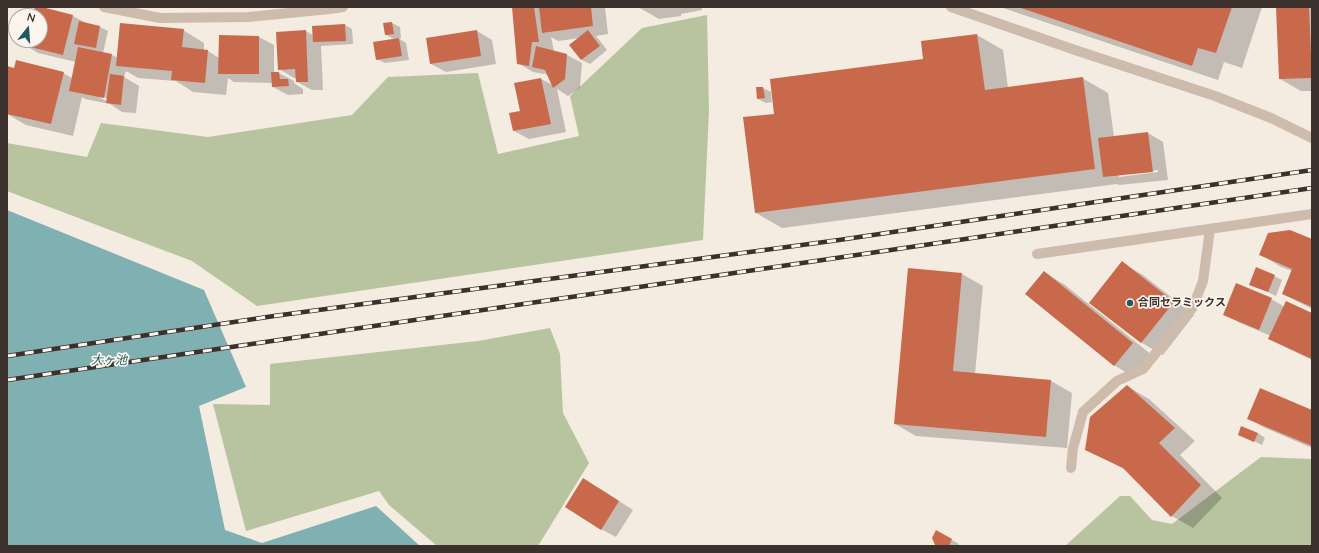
<!DOCTYPE html>
<html>
<head>
<meta charset="utf-8">
<style>
  body { margin:0 }
  #map { position:relative; width:1319px; height:553px; overflow:hidden; background:#f4ebe1; font-family:Quicksand,sans-serif }
  canvas { display:block }
  .frame { position:absolute; inset:0; border:8px solid #3b302b; pointer-events:none }
  .north { position:absolute; left:8px; top:8px; width:40px; height:40px; box-sizing:border-box; background:#fbf5ee; border:1px solid #aea6a0; border-radius:50%; rotate:17deg; font-size:11px; font-weight:700; line-height:16px; text-align:center; color:#3b302b }
  .north::after { content:''; display:block; margin:auto; width:14px; height:18px; background:#1f5a5e; clip-path:polygon(50% 0,100% 100%,50% 72%,0 100%) }
</style>
</head>
<body>
<div id="map">
<canvas width="1319" height="553"></canvas>
<div class="frame"></div>
<div class="north">N</div>
</div>
<script>
const ctx = document.querySelector('canvas').getContext('2d');
ctx.lineJoin = 'round';
function fill(path, color) { ctx.fillStyle = color; ctx.fill(path, 'evenodd'); }
const shape = rows => new Path2D(rows.map(r => 'M' + r).join(''));
function stroke(path, color, width, dash) { ctx.strokeStyle = color; ctx.lineWidth = width; ctx.lineCap = dash ? 'butt' : 'round'; ctx.setLineDash(dash || []); ctx.stroke(path); }
function label(font, color, halo, rows, align = 'center') {
  ctx.font = font + ' Quicksand,"Noto Sans JP",sans-serif'; ctx.lineWidth = 3.5; ctx.setLineDash([]); ctx.textBaseline = 'middle'; ctx.strokeStyle = halo; ctx.fillStyle = color; for (const [text, x, y, turn = 0] of rows) {
    ctx.save(); ctx.translate(x, y); ctx.rotate((+turn || 0) * Math.PI / 180); ctx.textAlign = isNaN(turn) ? turn : align; if (halo) ctx.strokeText(text, 0, 0); ctx.fillText(text, 0, 0); ctx.restore();
  }
}
const green = shape([
  [707,15,709,111,703,240,257,306,192,261,7,191,7,143,87,157,101,123,208,137,352,115,388,77,478,73,498,154,579,136,570,96,642,28],
  [550,328,560,354,563,413,589,463,538,546,437,546,389,505,379,491,246,531,213,404,270,405,270,364,478,341],
  [1261,457,1312,459,1312,546,1065,546,1120,496,1130,496,1152,520,1172,524]
]);
const water = shape([
  [7,210,204,290,246,387,199,406,225,530,262,543,376,506,420,546,7,546]
]);
const shadow = shape([
  [36,7,73,16,88,24,100,27,108,31,103,53,112,55,118,58,183,30,204,43,204,50,208,51,219,58,220,36,259,37,274,45,274,73,279,73,294,81,294,83,303,89,303,94,288,95,273,87,273,83,234,82,228,78,226,95,193,92,176,81,138,78,126,71,124,77,139,86,136,113,122,112,110,104,85,99,82,97,73,136,26,125,7,114,7,67,15,69,63,73,72,78,76,62,38,53,23,44,24,40,40,40,40,16,34,16],
  [100,95,108,99,108,102,99,97],
  [513,7,605,7,608,34,596,36,607,50,590,64,582,60,571,45,580,38,558,41,551,37,554,51,567,55,582,63,580,88,568,96,557,89,566,132,529,139,514,131,521,112,515,84,541,79,553,85,548,76,544,73,544,74,533,72,518,63],
  [638,7,702,7,702,10,681,14,681,16,659,19],
  [1000,7,1262,7,1242,68,1224,62,1218,80],
  [1277,7,1312,7,1312,91,1301,91,1280,79],
  [392,23,400,27,401,38,398,38,406,43,409,60,385,63,377,59,394,39,386,35,384,24],
  [345,25,352,29,353,44,321,46,323,90,312,90,297,82,297,78,294,78,279,69,306,31,314,36],
  [477,31,492,40,496,64,446,72,431,64,427,39],
  [977,35,1003,50,1008,88,1082,78,1108,93,1114,137,1148,133,1163,142,1168,180,1119,185,1117,184,782,228,756,213,776,114,924,60],
  [1158,170,1158,172,1119,177,1119,175],
  [763,88,771,92,772,102,766,103,758,99],
  [1312,240,1312,309,1283,294,1292,271,1281,267,1260,254],
  [1122,263,1143,275,1194,315,1163,355,1142,343,1091,302],
  [1044,272,1065,285,1153,356,1135,378,1114,365],
  [962,274,983,286,975,374,1051,381,1072,393,1067,448,916,436,895,424],
  [1274,276,1282,280,1276,296,1251,284],
  [1271,299,1285,307,1312,314,1312,360,1285,347,1270,338,1271,336,1240,323,1225,315],
  [1127,386,1149,399,1195,441,1180,455,1222,498,1193,528,1172,516,1128,471,1086,449],
  [1312,411,1312,448,1263,427,1248,418],
  [1258,433,1265,438,1262,445,1239,434],
  [599,488,633,510,616,537,601,529],
  [936,531,959,544,958,546,939,546]
]);
const building = shape([
  [35,7,42,7,73,15,63,55,22,45,23,40,40,40,40,16,33,16],
  [512,7,534,7,539,42,532,42,529,66,517,64],
  [539,7,591,7,593,26,542,33],
  [1018,7,1232,7,1216,53,1198,48,1192,66],
  [1276,7,1309,7,1312,78,1279,79],
  [79,21,100,26,96,48,74,44],
  [392,22,394,34,385,35,383,23],
  [120,23,184,29,182,47,208,50,205,83,171,80,172,71,116,66],
  [345,24,346,41,313,42,312,26],
  [306,30,308,82,296,82,295,69,278,70,276,32],
  [477,30,481,56,430,64,426,38],
  [588,30,600,46,581,60,569,45],
  [977,34,985,90,1083,77,1095,169,755,213,743,117,774,114,770,79,923,59,921,41],
  [219,35,259,36,259,74,218,74],
  [399,38,402,56,376,60,373,42],
  [536,46,567,54,565,79,553,88,545,70,532,67],
  [78,47,112,54,104,98,69,91],
  [16,60,64,72,51,124,7,114,7,66,14,68],
  [271,72,279,72,280,79,288,79,289,86,272,87],
  [110,74,124,76,121,105,106,103],
  [541,78,551,124,513,131,509,113,520,111,514,83],
  [756,87,763,87,765,98,757,99],
  [1148,132,1153,172,1103,177,1098,138],
  [1290,230,1312,239,1312,307,1282,294,1292,269,1259,255,1268,233],
  [1122,261,1174,302,1141,343,1089,303],
  [1256,267,1275,275,1268,292,1249,285],
  [908,268,962,273,953,371,1051,380,1046,437,894,424],
  [1044,271,1133,343,1114,366,1025,294],
  [1236,283,1272,298,1259,330,1223,315],
  [1286,301,1312,313,1312,359,1268,339],
  [1127,385,1175,428,1159,443,1201,485,1171,517,1123,468,1085,450,1090,417],
  [1260,388,1312,410,1312,446,1247,419],
  [1241,426,1258,433,1254,442,1238,435],
  [583,478,619,501,601,530,565,507],
  [936,530,952,539,949,546,938,546,935,545,932,538]
]);
const lane = shape([
  [1071,468,1073,448,1083,412,1117,381,1143,369,1193,307,1203,281,1210,229]
]);
const street = shape([
  [104,7,160,18,248,17,330,9,343,7],
  [951,7,1078,51,1215,96,1271,118,1312,138],
  [1037,254,1312,214]
]);
const rail = shape([
  [7,356,274,316,839,240,1312,170],
  [7,380,1312,188]
]);
const markers = [
  [1130,303,4,"#1f5a5e"]
];
const poiNames = [
  ["合同セラミックス",1138,303]
];
const waterNames = [
  ["大ヶ池",109,360]
];
fill(green, '#b8c4a0');
fill(water, '#7fb0b2');
fill(shadow, '#0003');
fill(building, '#c8694b');
stroke(lane, '#cdbbac', 10);
stroke(street, '#cdbbac', 10);
stroke(rail, '#3b302b', 4.5);
stroke(rail, '#fbf5ee', 3, [9]);
for (const [x, y, r, color] of markers) { const dot = new Path2D(); dot.arc(x, y, r, 0, 2 * Math.PI); ctx.fillStyle = color; ctx.fill(dot); stroke(dot, '#fbf5ee', 1.5); }
label('bold 11px', '#3b302b', '#fbf5ee', poiNames, 'left');
label('italic 12px', '#1f5a5e', '#fbf5ee', waterNames);
</script>
</body>
</html>
